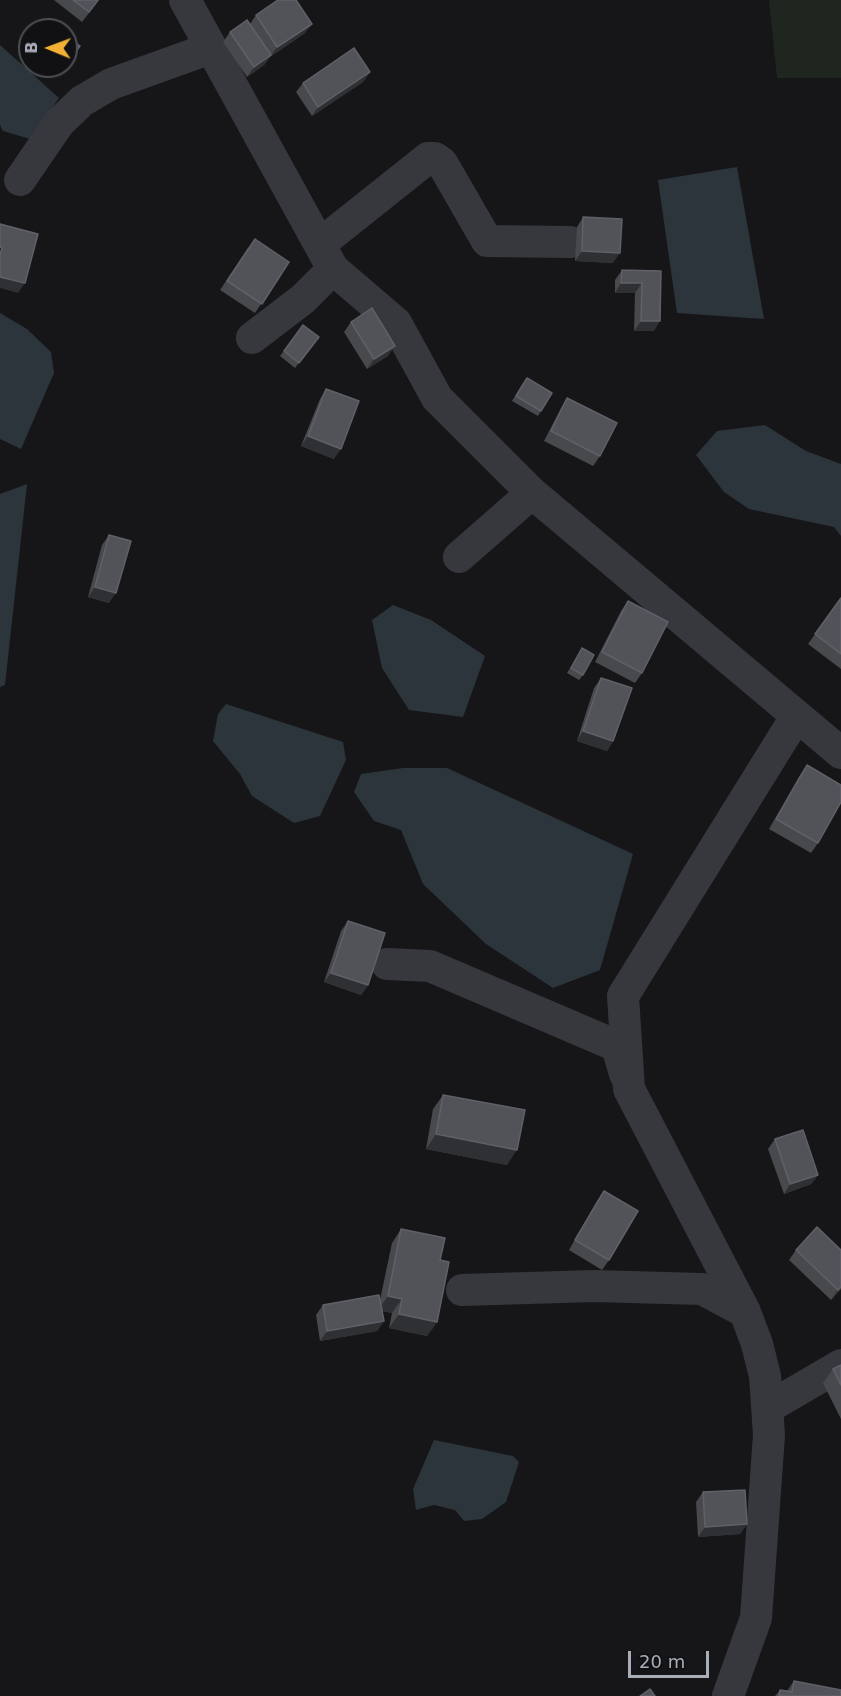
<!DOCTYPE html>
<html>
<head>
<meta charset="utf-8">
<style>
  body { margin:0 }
  #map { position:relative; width:841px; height:1696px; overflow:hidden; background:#161618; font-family:"DejaVu Sans",sans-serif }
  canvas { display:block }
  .north { position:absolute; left:18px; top:18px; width:60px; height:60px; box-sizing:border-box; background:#111113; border:2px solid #4d4f55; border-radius:50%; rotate:271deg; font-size:16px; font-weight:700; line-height:24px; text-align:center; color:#a8adb8 }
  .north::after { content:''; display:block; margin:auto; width:21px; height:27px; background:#f2b134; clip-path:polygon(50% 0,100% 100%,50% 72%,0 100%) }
  .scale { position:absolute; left:628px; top:1651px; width:81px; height:27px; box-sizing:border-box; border:3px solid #a8adb8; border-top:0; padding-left:8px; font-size:18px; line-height:21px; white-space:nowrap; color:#a8adb8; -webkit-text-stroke:4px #111113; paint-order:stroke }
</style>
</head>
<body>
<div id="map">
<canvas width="841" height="1696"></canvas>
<div class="north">B</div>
<div class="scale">20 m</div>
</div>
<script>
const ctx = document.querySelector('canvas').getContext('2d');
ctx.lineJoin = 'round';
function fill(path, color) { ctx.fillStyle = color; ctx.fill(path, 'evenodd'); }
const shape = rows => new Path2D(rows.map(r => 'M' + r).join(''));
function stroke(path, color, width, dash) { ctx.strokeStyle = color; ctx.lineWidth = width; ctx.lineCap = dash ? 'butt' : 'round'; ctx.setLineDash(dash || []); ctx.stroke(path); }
const green = shape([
  [769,0,841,0,841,78,777,78]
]);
const water = shape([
  [0,45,59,98,30,139,3,131,0,125],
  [737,167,764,319,677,313,658,180],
  [0,313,27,329,51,352,54,373,21,449,0,439],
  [765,425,806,451,841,464,841,536,834,527,749,509,724,492,696,455,717,431],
  [27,484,5,685,0,687,0,494],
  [393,605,431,620,485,656,463,717,409,710,382,668,372,620],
  [226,704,343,742,346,760,320,816,294,823,252,796,240,774,213,741,218,714],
  [403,768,447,768,633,854,600,970,553,988,486,944,423,884,401,830,374,821,354,792,361,774],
  [434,1440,513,1456,519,1462,506,1502,482,1519,464,1521,455,1510,434,1505,416,1510,413,1489]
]);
const minor = shape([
  [185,0,333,269,396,323,437,398,532,493,841,753],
  [20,180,59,123,82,101,111,84,211,48],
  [320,244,428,158,435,158,442,163,487,241,570,242],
  [252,338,303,299,333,269],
  [459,557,532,493],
  [387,964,430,966,617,1046,625,1074],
  [462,1290,594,1286,702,1289,745,1312],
  [769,1407,841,1365],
  [728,1696,756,1618,769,1435,765,1376,757,1344,745,1312,629,1089,623,996,796,717]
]);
const wall = shape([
  [54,0,99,0,82,22],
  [256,15,305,33,270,57,264,65,247,77,223,42,230,32,250,24],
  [66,36,80,46,67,65,66,64],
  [370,72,363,82,312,116,296,92,303,83],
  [583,217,613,263,575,261,577,227],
  [248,248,289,262,255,313,220,290],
  [622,270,661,271,654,331,634,331,635,293,615,293,615,280],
  [351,322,388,356,367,369,344,332],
  [303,325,319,337,295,368,280,356],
  [523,383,541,411,538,416,512,401],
  [326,389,334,459,301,446,320,399],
  [567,398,600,456,593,466,544,441,561,408],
  [109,535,109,603,88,597,102,545],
  [841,598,841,669,808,644],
  [628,601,642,673,635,683,595,662,621,611],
  [582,648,583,675,579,680,567,673],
  [601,678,613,741,607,751,577,741,594,688],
  [807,765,818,843,811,853,769,829,800,775],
  [348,921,368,985,361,995,324,982,341,931],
  [443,1095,507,1165,426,1149,433,1109],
  [775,1139,818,1175,811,1184,784,1194,768,1149],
  [604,1191,609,1260,602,1270,569,1250,597,1201],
  [401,1229,440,1260,437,1322,427,1336,389,1328,392,1313,382,1311,384,1321,377,1331,320,1341,316,1315,323,1305,380,1300,392,1243],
  [796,1250,841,1289,831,1300,789,1260],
  [841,1365,841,1419,823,1383,833,1369],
  [703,1492,747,1524,740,1534,698,1537,696,1502],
  [794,1681,841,1696,775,1696,780,1690,787,1691]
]);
const shadedWall = shape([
  [312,24,305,33,270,57,277,47],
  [271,55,264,65,247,77,254,67],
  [370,72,363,82,312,116,318,107],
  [582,251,620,253,613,263,575,261],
  [0,277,25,283,18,293,0,288],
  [621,283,642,283,635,293,615,293],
  [641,321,660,321,654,331,634,331],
  [395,346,388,356,367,369,374,359],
  [308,436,341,449,334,459,301,446],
  [95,587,116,593,109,603,88,597],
  [583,731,613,741,607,751,577,741],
  [331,973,368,985,361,995,324,982],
  [436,1134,517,1150,507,1165,426,1149],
  [818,1175,811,1184,784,1194,790,1184],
  [841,1287,841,1289,831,1300,838,1290],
  [388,1296,402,1299,392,1313,378,1310],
  [399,1314,437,1322,427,1336,389,1328],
  [384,1321,377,1331,320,1341,327,1331],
  [747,1524,740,1534,698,1537,705,1527]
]);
const building = shape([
  [73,0,98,0,89,12,73,0],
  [278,0,296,0,312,24,277,47,256,15,278,0],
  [247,20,271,55,254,67,230,32,247,20],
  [46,22,58,30,40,30,46,22],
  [66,36,80,46,70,60,66,57,66,36],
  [354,48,370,72,318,107,303,83,354,48],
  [583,217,622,219,620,253,582,251,583,217],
  [0,224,38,234,25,283,0,277,0,254,2,248,0,247,0,224],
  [255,239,289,262,262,304,227,281,255,239],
  [622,270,661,271,660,321,641,321,642,283,621,283,622,270],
  [372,308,395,346,374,359,351,322,372,308],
  [303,325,319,337,299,363,284,351,303,325],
  [527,378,552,393,541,411,516,396,527,378],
  [326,389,359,401,341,449,308,436,326,389],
  [567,398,617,423,600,456,551,431,567,398],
  [109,535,131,541,116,593,95,587,109,535],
  [841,598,841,654,815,634,841,598],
  [628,601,668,622,642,673,602,652,628,601],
  [582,648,594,655,583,675,571,668,582,648],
  [601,678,632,688,613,741,583,731,601,678],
  [807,765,841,785,841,802,818,843,776,819,807,765],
  [348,921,385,933,368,985,331,973,348,921],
  [443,1095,525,1110,517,1150,436,1134,443,1095],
  [803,1130,818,1175,790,1184,775,1139,803,1130],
  [604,1191,638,1211,609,1260,575,1240,604,1191],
  [817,1227,841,1250,841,1287,838,1290,796,1250,817,1227],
  [401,1229,445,1238,440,1260,449,1262,437,1322,399,1314,402,1299,388,1296,401,1229],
  [379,1295,384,1321,327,1331,323,1305,379,1295],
  [841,1365,841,1385,833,1369,841,1365],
  [745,1490,747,1524,705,1527,703,1492,745,1490],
  [794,1681,841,1690,841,1696,779,1696,780,1690,792,1692,794,1681],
  [650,1689,655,1696,640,1696,650,1689]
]);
fill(green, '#1e261f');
fill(water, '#2c353c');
stroke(minor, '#37383d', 32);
fill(wall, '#47494d');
fill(shadedWall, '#2f3033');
fill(building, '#525359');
stroke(building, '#5f6168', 1.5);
</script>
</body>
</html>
